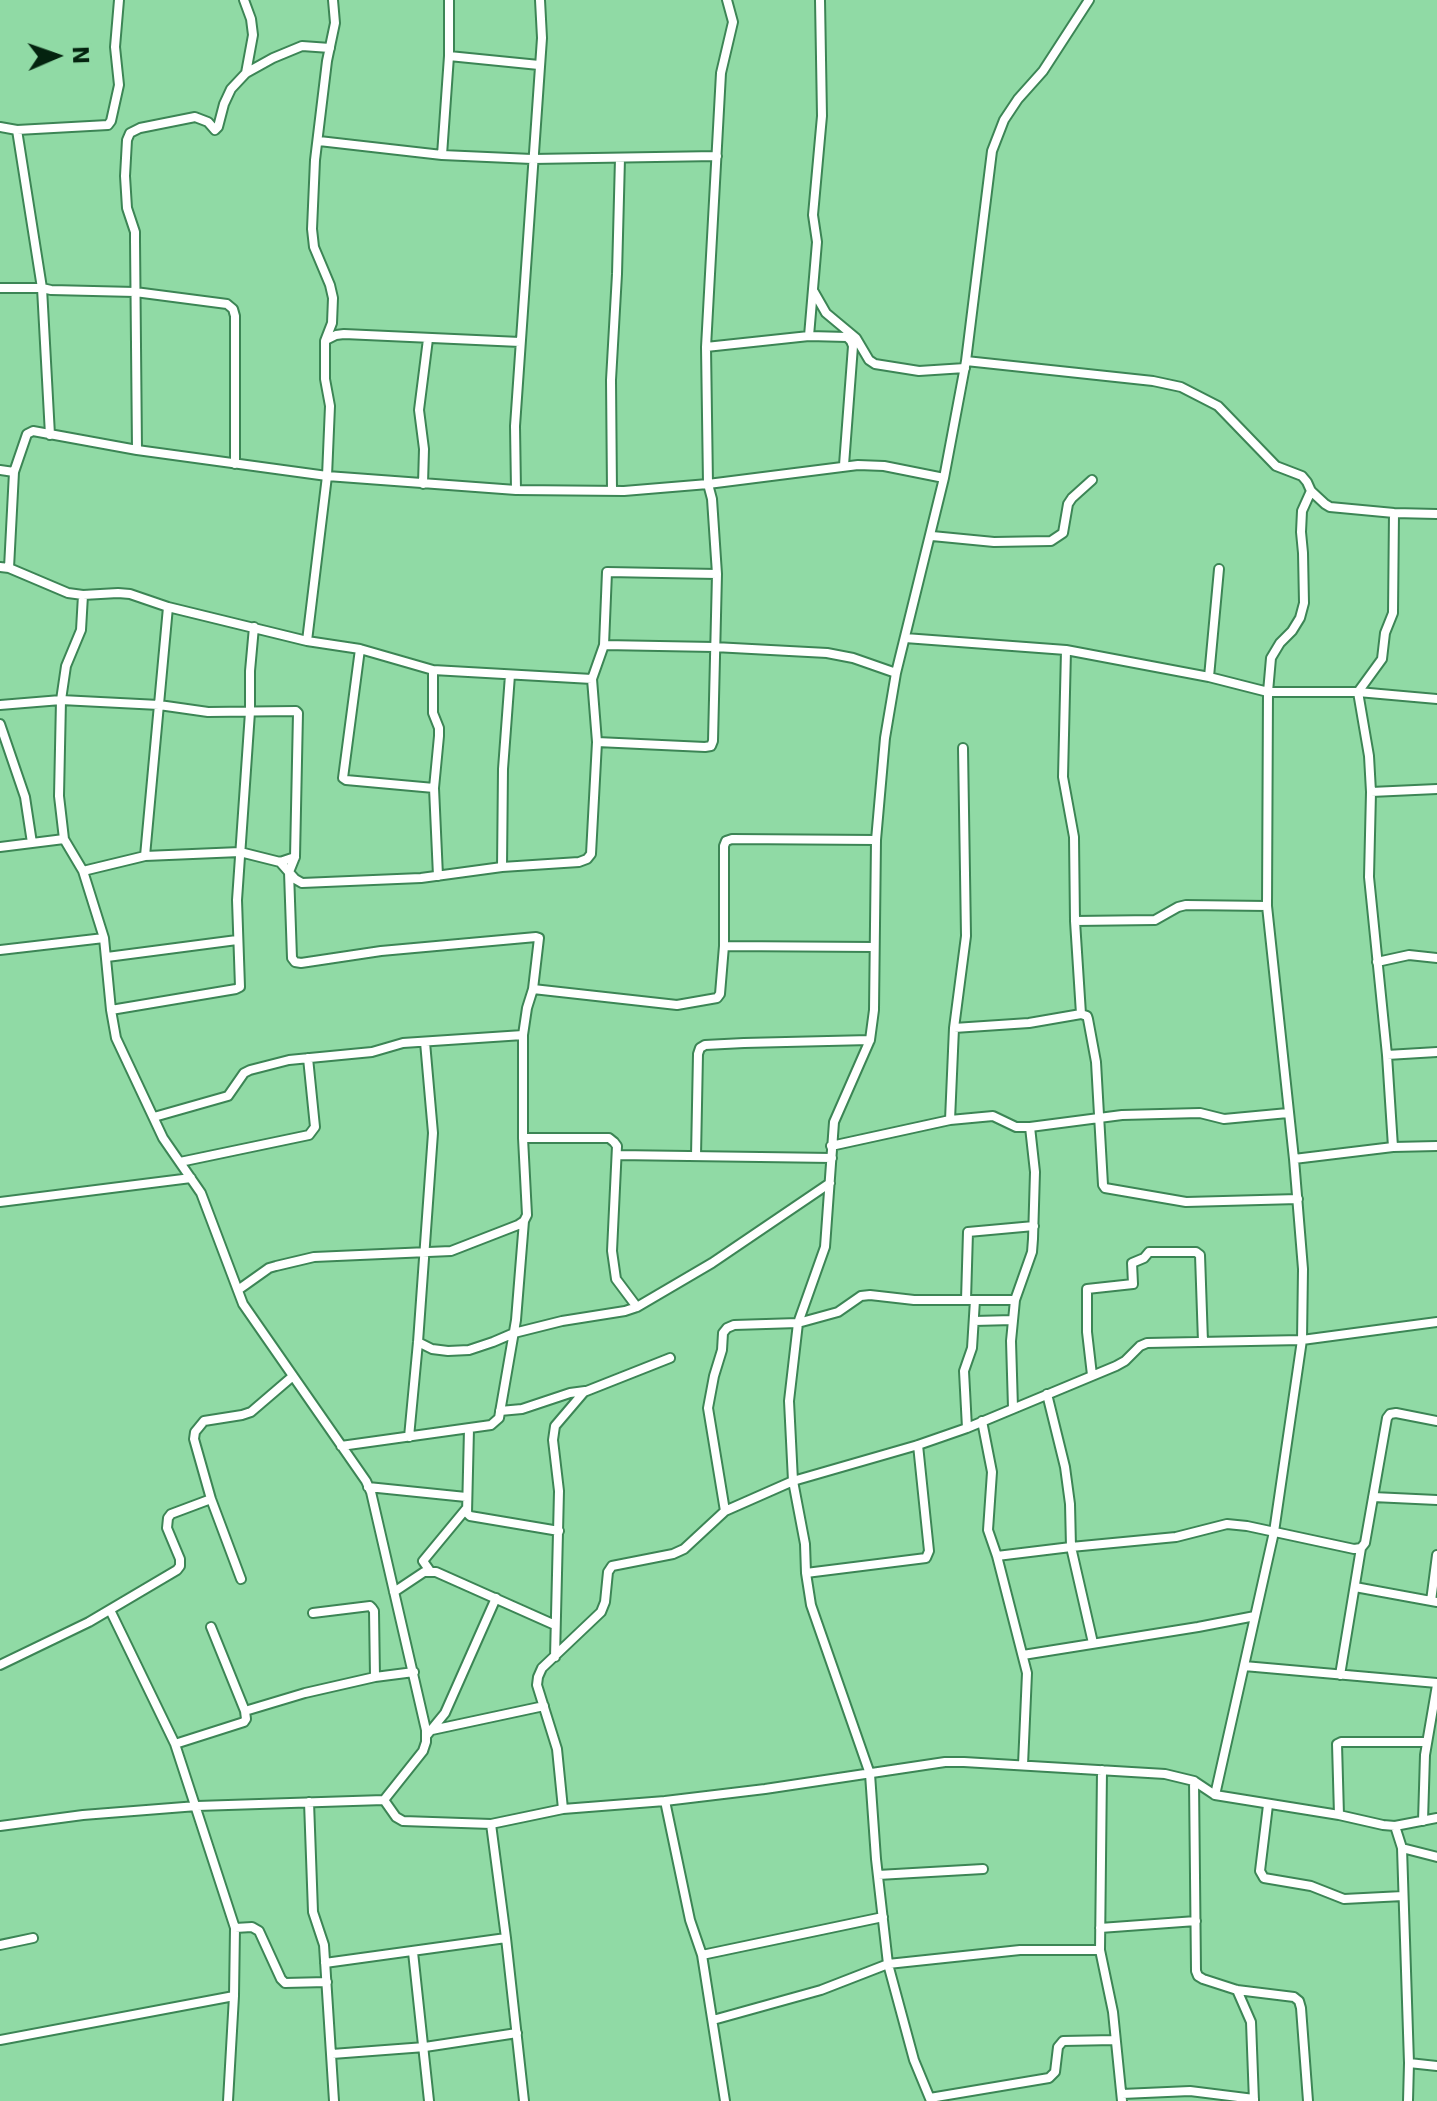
<!DOCTYPE html>
<html>
<head>
<meta charset="utf-8">
<style>
  body { margin:0 }
  #map { position:relative; width:1437px; height:2101px; overflow:hidden; background:#90daa5; font-family:"DejaVu Sans",sans-serif }
  canvas { display:block }
  .north { position:absolute; left:16px; top:16px; width:80px; height:80px; -webkit-text-stroke:6px #90daa5; paint-order:stroke; rotate:88deg; font-size:22px; font-weight:700; line-height:32px; text-align:center; color:#04230f }
  .north::after { content:''; display:block; margin:auto; width:28px; height:36px; background:#04230f; clip-path:polygon(50% 0,100% 100%,50% 72%,0 100%) }
</style>
</head>
<body>
<div id="map">
<canvas width="1437" height="2101"></canvas>
<div class="north">N</div>
</div>
<script>
const ctx = document.querySelector('canvas').getContext('2d');
ctx.lineJoin = 'round';
const shape = rows => new Path2D(rows.map(r => 'M' + r).join(''));
function stroke(path, color, width, dash) { ctx.strokeStyle = color; ctx.lineWidth = width; ctx.lineCap = dash ? 'butt' : 'round'; ctx.setLineDash(dash || []); ctx.stroke(path); }
const minor = shape([
  [244,0,251,19,253,35,246,73],
  [449,56,539,65],
  [0,127,17,130,108,125,111,121,119,85,115,47,119,0],
  [17,130,42,288,50,435],
  [319,141,442,155,532,159,717,156],
  [442,155,449,56,449,0],
  [0,288,42,288,51,290,135,292,227,304,233,309,235,316,235,464],
  [814,292,826,313,856,338,869,360,875,364,919,371,965,368],
  [809,336,817,242,813,215,822,116,820,0],
  [326,340,336,335,344,334,520,342],
  [706,347,809,336,847,337,851,341,853,346,844,465],
  [966,361,1153,381,1181,387,1218,406,1276,466,1302,476,1307,482,1311,491,1325,504,1330,507,1394,513,1437,514],
  [137,450,135,240,135,232,127,208,125,176,127,140,130,133,140,128,195,117,208,122,215,130,218,127,224,104,231,89,246,73,273,58,302,46,330,48],
  [0,470,14,472,27,434,33,431,137,450,327,476,516,490,624,491,708,484,858,465,884,466,944,478],
  [423,484,424,449,419,410,428,339],
  [516,490,515,426,542,38,540,0],
  [612,491,611,380,617,274,620,158],
  [932,536,994,542,1051,541,1063,533,1068,504,1072,498,1092,480],
  [0,567,9,568,68,593,83,595,118,593,130,594,168,607,307,641,360,649,433,670,592,679],
  [9,568,14,472],
  [83,595,81,630,66,666,61,700,59,796,64,839,83,871,104,938,111,1010,116,1038,163,1138,201,1193,243,1304,366,1481,371,1492,426,1730,426,1742,423,1751,384,1800],
  [905,638,1066,650,1209,677,1268,692,1358,692,1437,699],
  [307,641,327,476,330,406,325,379,325,341,332,323,333,298,330,285,314,247,312,229,315,160,327,61,335,23,333,0],
  [604,645,714,647,827,653,853,658,896,673],
  [360,649,343,778,346,780,434,788],
  [1066,650,1063,777,1074,837,1075,921,1081,1014,1087,1016,1088,1019,1096,1062,1103,1185,1105,1188,1186,1202,1298,1199],
  [433,670,433,713,439,728,439,736,434,788,438,876],
  [1209,677,1219,569],
  [0,705,61,700,159,705,208,712,296,711,298,713,295,857,289,872,292,958,295,962,301,963,381,951,536,937,539,938,533,989,527,1008,523,1035,523,1138,527,1215,524,1221,516,1320,499,1418,491,1425,341,1446],
  [0,724,25,797,32,843],
  [597,742,705,747,711,746,713,741,717,574,712,499,708,484,706,347,721,73,733,22,727,0],
  [1371,792,1437,789],
  [0,847,64,839],
  [145,856,168,607],
  [280,862,295,879,302,883,421,878,502,867,579,862,587,859,591,854,597,742,592,679,604,645,607,572,717,574],
  [502,867,503,769,510,675],
  [83,871,145,856,240,852,280,862,295,857],
  [1075,921,1155,920,1178,907,1186,905,1267,906],
  [724,946,874,947],
  [0,950,104,938],
  [107,957,237,940],
  [1377,962,1409,955,1437,958],
  [533,989,677,1005,717,998,720,994,724,946,724,846,726,841,732,839,876,840],
  [111,1010,236,989,240,987,237,900,250,712,250,671,254,627],
  [954,1028,1029,1023,1081,1014],
  [1387,1055,1437,1052],
  [154,1117,228,1096,244,1073,250,1070,289,1060,372,1052,403,1043,523,1035],
  [950,1120,954,1028,966,936,963,748],
  [523,1138,609,1138,614,1142,617,1146,612,1251,616,1279,637,1307],
  [831,1146,950,1120,993,1116,1016,1127,1030,1127,1122,1115,1200,1113,1224,1119,1288,1113],
  [1393,1147,1387,1055,1369,877,1371,792,1369,756,1358,692,1382,659,1385,633,1393,613,1394,513],
  [617,1155,832,1158],
  [696,1156,698,1054,700,1048,705,1045,744,1043,870,1040],
  [1294,1159,1393,1147,1437,1146],
  [180,1162,309,1135,315,1127,308,1058],
  [0,1202,191,1178],
  [238,1290,269,1268,276,1266,314,1257,451,1251,518,1225,524,1221],
  [966,1300,968,1232,1034,1226],
  [974,1321,1013,1320],
  [418,1342,432,1349,448,1351,469,1350,493,1342,514,1333,562,1321,625,1311,637,1307,712,1263,830,1183],
  [1092,1375,1087,1332,1087,1289,1133,1284,1132,1263,1144,1258,1149,1252,1196,1252,1200,1255,1203,1342],
  [1047,1394,1065,1467,1070,1504,1071,1547,1093,1643],
  [1013,1408,1011,1341,1015,1300,1032,1252,1033,1239,1035,1172,1030,1127],
  [500,1411,522,1409,570,1393,585,1391],
  [982,1421,992,1472,988,1530,997,1556,1027,1673,1023,1765],
  [967,1428,964,1371,972,1348,975,1300],
  [469,1429,467,1513,470,1516,559,1531],
  [409,1437,418,1342,433,1133,425,1042],
  [368,1487,466,1497],
  [1373,1497,1437,1500],
  [725,1511,708,1408,714,1376,722,1350,723,1333,727,1328,734,1325,798,1323,838,1312,861,1296,870,1295,914,1300,1015,1300],
  [997,1556,1071,1547,1176,1537,1227,1524,1247,1526,1354,1549,1361,1548],
  [430,1571,423,1561,466,1509],
  [806,1573,926,1558,929,1551,918,1445],
  [241,1579,211,1499,194,1439,195,1432,204,1421,242,1415,251,1412,293,1376],
  [1355,1587,1437,1602],
  [394,1592,424,1572,436,1572,555,1625],
  [1431,1601,1437,1555],
  [110,1610,175,1744,235,1928,234,1996,228,2101],
  [313,1613,370,1606,372,1608,374,1611,375,1677],
  [1023,1655,1198,1627,1255,1616],
  [555,1657,559,1491,553,1440,555,1426,584,1392,670,1358],
  [0,1665,89,1622,177,1570,180,1566,180,1559,167,1528,168,1518,171,1514,211,1499],
  [1244,1666,1437,1683],
  [1340,1675,1361,1548,1365,1543,1387,1418,1390,1414,1396,1413,1437,1421],
  [245,1711,305,1693,375,1677,414,1672],
  [432,1730,544,1706],
  [427,1735,445,1713,496,1598],
  [175,1744,244,1722,246,1719,245,1711,211,1627],
  [1102,1770,1100,1950,1113,2012,1122,2101],
  [1194,1781,1196,1971,1198,1976,1203,1979,1237,1990,1294,1997,1299,2001,1301,2008,1308,2101],
  [1215,1795,1274,1532,1302,1340,1303,1269,1294,1159,1267,906,1268,692,1271,658,1280,643,1292,631,1300,618,1304,603,1303,553,1301,532,1302,511,1311,491],
  [384,1800,396,1817,403,1821,491,1824,563,1809,665,1801,765,1789,945,1762,964,1762,1165,1774,1194,1781,1215,1795,1339,1815,1383,1825,1395,1826,1437,1818],
  [665,1801,690,1920,702,1955,725,2101],
  [309,1802,313,1912,324,1945,334,2101],
  [1268,1805,1260,1871,1264,1878,1311,1886,1344,1899,1403,1896],
  [563,1809,557,1749,537,1685,538,1677,542,1668,601,1612,605,1602,608,1572,612,1566,673,1554,684,1549,725,1511,793,1481,918,1445,967,1428,1116,1366,1125,1361,1140,1346,1147,1343,1302,1340,1437,1322],
  [1339,1815,1337,1744,1341,1742,1426,1742],
  [1423,1821,1425,1755,1437,1685],
  [491,1824,506,1938,524,2101],
  [0,1826,83,1815,197,1806,384,1800],
  [1395,1826,1402,1848,1409,2063,1408,2101],
  [1402,1848,1437,1857],
  [878,1875,983,1869],
  [235,1928,252,1927,259,1931,281,1979,285,1983,327,1982],
  [1100,1928,1196,1921],
  [0,1945,33,1938],
  [413,1952,429,2101],
  [702,1955,883,1917],
  [325,1963,506,1938],
  [1237,1990,1251,2022,1254,2101],
  [713,2020,821,1990,888,1964,1020,1950,1100,1950],
  [0,2040,234,1996],
  [332,2054,425,2047,517,2033],
  [1409,2063,1437,2066],
  [1122,2094,1190,2091,1254,2099],
  [930,2098,1049,2078,1055,2072,1058,2047,1063,2041,1115,2040],
  [931,2101,914,2060,888,1964,876,1859,870,1774,811,1605,806,1573,805,1544,793,1481,789,1401,798,1323,825,1247,834,1122,870,1040,874,1010,876,840,885,738,896,673,944,478,966,361,992,151,1004,120,1018,99,1043,71,1089,0]
]);
stroke(minor, '#3c8555', 12);
stroke(minor, '#fff', 8);
</script>
</body>
</html>
